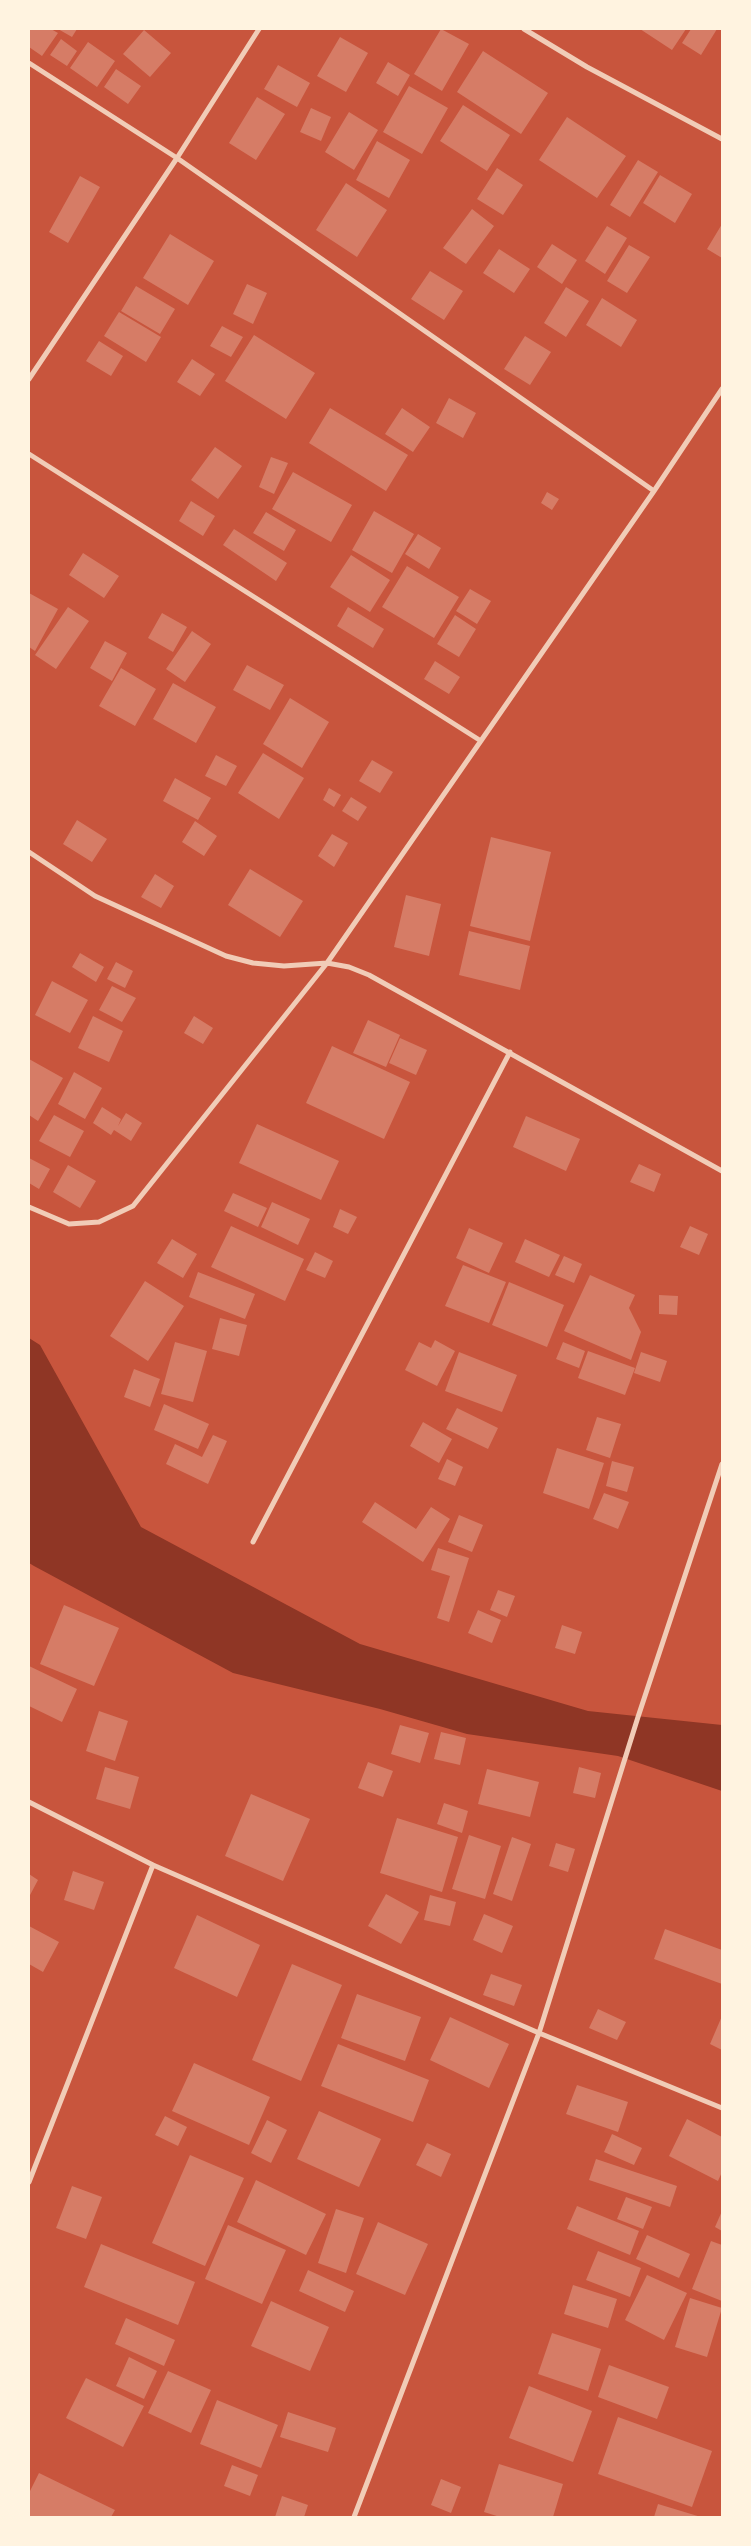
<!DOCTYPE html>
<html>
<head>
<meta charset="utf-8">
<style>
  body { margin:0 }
  #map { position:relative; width:751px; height:2546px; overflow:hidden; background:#c8553d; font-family:Helvetica,sans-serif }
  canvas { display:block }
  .frame { position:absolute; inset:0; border:30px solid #fff3e0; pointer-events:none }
</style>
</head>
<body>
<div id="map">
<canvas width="751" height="2546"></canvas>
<div class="frame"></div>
</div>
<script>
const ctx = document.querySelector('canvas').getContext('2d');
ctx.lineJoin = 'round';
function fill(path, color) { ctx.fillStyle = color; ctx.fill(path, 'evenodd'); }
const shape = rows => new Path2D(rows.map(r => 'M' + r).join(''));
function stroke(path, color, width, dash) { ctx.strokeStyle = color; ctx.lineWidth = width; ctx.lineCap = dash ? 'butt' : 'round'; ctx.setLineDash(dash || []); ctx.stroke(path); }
const water = shape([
  [29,1338,40,1345,141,1527,360,1644,588,1711,722,1725,722,1791,618,1756,467,1734,380,1709,233,1673,34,1566,29,1563]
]);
const building = shape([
  [29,29,51,29,58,33,42,56,29,47],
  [58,29,77,29,72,37],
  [441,29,469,44,442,91,414,74],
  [640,29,686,29,672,50],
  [691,29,717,29,701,55,682,43],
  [144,30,171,53,150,77,123,54],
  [340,37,368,53,346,92,317,76],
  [61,39,77,51,67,66,50,55],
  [88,42,115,61,97,87,70,68],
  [483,51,548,93,521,134,457,92],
  [388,62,410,75,398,96,376,83],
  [278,65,310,83,297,107,264,89],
  [116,69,141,86,128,104,104,87],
  [409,86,448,108,422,154,383,132],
  [257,97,285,114,256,160,229,143],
  [463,105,510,135,487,171,440,141],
  [311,108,331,117,321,141,300,132],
  [349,112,378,130,354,170,325,152],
  [567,117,626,156,597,198,539,160],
  [377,141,410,160,389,198,356,180],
  [638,160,658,172,630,217,610,205],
  [497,168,523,185,503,215,477,199],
  [660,175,692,194,675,223,643,203],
  [80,176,100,187,68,243,49,232],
  [346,183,387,210,357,257,316,230],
  [472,209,494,226,466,264,443,248],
  [722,224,722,258,707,249],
  [607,226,627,238,605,274,585,261],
  [170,234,214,261,188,305,143,278],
  [552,244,577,260,562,284,537,267],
  [629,245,650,257,627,293,607,281],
  [499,249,530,269,514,293,483,273],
  [430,271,463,291,444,320,411,299],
  [247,284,267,293,253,324,233,314],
  [136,286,175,309,160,334,121,311],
  [566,287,589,301,566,337,544,323],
  [602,298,637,320,621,347,586,325],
  [119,312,161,337,146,362,104,336],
  [222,326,243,337,231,357,210,346],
  [254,335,315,373,286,419,225,381],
  [525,336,551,352,530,385,504,369],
  [99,341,123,356,111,376,86,361],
  [192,359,215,374,200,396,177,382],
  [449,398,476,413,463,438,436,423],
  [330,408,408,455,386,491,309,443],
  [402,408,430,427,413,452,385,434],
  [215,447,242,466,218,499,191,480],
  [271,457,288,463,274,494,259,487],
  [293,472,352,505,331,542,272,509],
  [547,492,559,499,552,510,541,503],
  [191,501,215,516,203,536,179,521],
  [374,511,414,534,392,573,352,550],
  [266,512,296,530,284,551,253,533],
  [234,529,287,563,276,581,223,545],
  [418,534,441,548,429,569,405,554],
  [83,553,119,576,104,598,69,575],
  [351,555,390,580,370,612,330,587],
  [407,566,459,597,434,638,382,607],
  [470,589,491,601,477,624,456,611],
  [29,593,58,609,35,651,29,647],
  [68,607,89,621,56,669,35,655],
  [348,607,384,629,373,648,337,626],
  [162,613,187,627,173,652,148,638],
  [455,615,476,629,459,657,437,644],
  [192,631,211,644,185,682,166,669],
  [105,641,127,653,112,681,90,668],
  [435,661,460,677,449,694,424,679],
  [247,665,284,685,270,710,233,690],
  [121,668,156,689,135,726,99,706],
  [173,683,216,707,196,743,153,719],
  [290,698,329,722,302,768,263,744],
  [263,753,304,778,279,819,238,793],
  [216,755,237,766,226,786,205,776],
  [372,760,393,772,380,793,359,781],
  [175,778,211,798,198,820,163,801],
  [329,788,341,795,334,807,323,800],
  [351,797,367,807,358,821,342,811],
  [77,820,107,839,92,862,63,844],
  [195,821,217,836,204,856,182,842],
  [332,834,348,843,334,867,318,856],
  [491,837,551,852,530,941,470,926],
  [250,869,303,901,280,937,228,905],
  [155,874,174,886,161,908,141,897],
  [406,895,441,904,429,956,394,947],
  [469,931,530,946,520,990,459,975],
  [80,953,104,967,96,982,72,967],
  [116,962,133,971,125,988,107,979],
  [52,981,88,1000,70,1033,35,1015],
  [112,986,136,998,122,1022,99,1010],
  [93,1016,123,1031,109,1062,78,1048],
  [194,1016,213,1028,203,1044,184,1033],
  [368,1020,400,1035,386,1067,353,1053],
  [400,1038,427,1050,416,1075,389,1063],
  [332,1046,410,1082,384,1139,306,1103],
  [29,1059,63,1078,38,1121,29,1115],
  [74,1072,102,1088,85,1119,58,1104],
  [102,1107,121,1119,118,1126,126,1113,142,1123,131,1141,114,1130,111,1135,93,1123],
  [54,1115,84,1131,70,1157,39,1141],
  [526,1116,580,1139,566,1171,513,1147],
  [257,1124,339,1161,321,1200,239,1163],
  [29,1158,50,1169,39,1189,29,1183],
  [639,1164,661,1174,654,1192,630,1182],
  [68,1165,96,1181,80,1208,53,1192],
  [233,1193,267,1208,258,1227,224,1211],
  [272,1202,310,1219,298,1245,261,1227],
  [340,1209,357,1217,348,1234,333,1227],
  [231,1226,304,1259,285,1301,211,1267],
  [690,1226,708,1234,699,1255,680,1247],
  [469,1228,503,1243,489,1273,456,1258],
  [172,1239,197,1254,183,1278,157,1263],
  [525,1239,560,1255,549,1277,515,1262],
  [315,1252,333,1261,325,1278,306,1270],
  [564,1256,582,1264,574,1283,555,1275],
  [463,1265,506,1282,489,1323,445,1306],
  [198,1272,255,1294,245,1319,189,1297],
  [590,1275,635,1295,629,1308,641,1332,631,1360,564,1331],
  [145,1281,184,1306,148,1361,110,1336],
  [509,1282,564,1305,547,1347,492,1325],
  [659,1295,678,1296,677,1315,659,1314],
  [220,1318,247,1325,239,1356,212,1349],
  [435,1340,455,1351,437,1386,405,1370,419,1342,431,1348],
  [175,1342,207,1351,193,1402,161,1394],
  [563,1342,585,1351,579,1368,556,1359],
  [588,1351,635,1368,625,1395,578,1378],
  [459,1352,517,1375,502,1412,445,1391],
  [641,1352,667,1361,660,1382,634,1373],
  [134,1369,160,1379,150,1407,124,1397],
  [164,1404,209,1424,198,1449,154,1430],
  [457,1408,498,1428,488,1449,446,1429],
  [597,1417,621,1424,610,1458,586,1450],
  [423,1422,452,1439,439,1463,410,1446],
  [213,1435,227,1441,208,1484,166,1464,175,1444,202,1457],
  [557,1448,604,1463,589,1509,543,1493],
  [447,1459,463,1467,455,1486,438,1479],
  [612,1461,634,1467,627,1492,606,1486],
  [604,1493,629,1502,618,1529,593,1519],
  [375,1502,416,1529,431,1507,450,1519,423,1562,362,1522],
  [459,1515,483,1525,472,1552,448,1542],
  [438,1548,469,1558,449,1622,437,1618,450,1576,431,1570],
  [498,1590,515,1596,507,1617,490,1610],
  [64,1605,119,1628,94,1686,40,1664],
  [478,1610,501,1620,492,1643,468,1633],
  [562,1625,582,1632,575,1654,555,1648],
  [29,1666,77,1689,62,1722,29,1706],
  [99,1711,128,1721,115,1761,86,1751],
  [400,1725,429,1733,420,1763,391,1754],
  [441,1732,466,1738,460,1765,434,1759],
  [368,1762,393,1771,383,1797,358,1788],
  [105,1767,139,1777,130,1809,96,1799],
  [579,1767,601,1773,595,1798,573,1793],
  [487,1769,539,1782,530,1817,478,1804],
  [251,1794,310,1819,283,1881,225,1856],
  [444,1803,468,1811,462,1833,437,1824],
  [397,1818,458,1837,442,1892,380,1873],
  [469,1835,501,1846,485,1899,452,1889],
  [512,1837,531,1844,512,1901,493,1894],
  [556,1843,575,1849,568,1872,549,1866],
  [73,1871,104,1882,94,1910,64,1900],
  [29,1874,38,1880,29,1897],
  [386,1894,419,1912,401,1944,368,1926],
  [430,1895,456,1902,450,1926,424,1920],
  [484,1914,513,1926,502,1953,473,1940],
  [197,1915,260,1945,237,1997,174,1968],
  [29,1926,59,1942,43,1972,29,1964],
  [665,1929,722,1950,722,1984,654,1959],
  [292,1964,342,1985,301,2081,252,2060],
  [491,1974,522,1985,514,2006,483,1995],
  [357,1994,421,2017,405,2061,341,2038],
  [598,2009,626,2022,617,2040,589,2028],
  [722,2016,722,2050,710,2044],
  [450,2017,509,2044,489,2088,430,2060],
  [338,2044,429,2080,413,2122,321,2086],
  [194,2063,270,2097,249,2145,172,2111],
  [577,2085,628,2102,618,2132,566,2114],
  [319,2111,381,2139,359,2187,297,2159],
  [165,2116,187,2127,178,2146,155,2135],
  [687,2119,722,2137,722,2172,718,2181,669,2156],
  [267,2120,287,2130,271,2163,251,2153],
  [612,2134,642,2148,634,2165,604,2152],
  [427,2143,451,2154,441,2177,416,2165],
  [190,2155,244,2178,205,2266,152,2243],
  [596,2159,677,2186,670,2207,589,2180],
  [256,2180,326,2214,306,2255,237,2222],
  [72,2186,102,2197,86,2239,56,2228],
  [626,2197,652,2207,643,2229,617,2219],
  [577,2206,639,2231,630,2255,567,2229],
  [336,2209,364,2218,346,2273,318,2263],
  [722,2211,722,2231,715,2227],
  [378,2222,428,2244,405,2295,356,2274],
  [228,2225,286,2250,262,2304,205,2279],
  [647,2235,690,2254,679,2278,636,2259],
  [711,2241,722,2245,722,2301,692,2289],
  [101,2244,195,2282,178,2325,84,2287],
  [598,2251,641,2268,630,2297,586,2280],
  [308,2270,354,2291,345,2312,299,2291],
  [647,2275,687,2293,664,2340,625,2320],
  [573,2285,617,2299,608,2328,564,2314],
  [690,2298,722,2308,707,2357,675,2347],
  [271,2301,329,2327,310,2371,251,2346],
  [126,2318,175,2340,164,2366,115,2344],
  [552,2333,601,2349,588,2391,538,2374],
  [129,2357,157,2371,144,2399,116,2386],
  [609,2365,669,2387,657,2419,598,2397],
  [168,2371,211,2390,191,2433,148,2413],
  [86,2378,144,2406,123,2447,66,2418],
  [529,2386,592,2411,573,2462,509,2438],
  [217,2400,278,2425,261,2468,200,2444],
  [288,2412,336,2428,328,2452,280,2437],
  [618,2417,712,2451,692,2507,598,2474],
  [499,2464,563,2484,553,2517,500,2517,484,2512],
  [232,2465,258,2475,250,2496,224,2486],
  [39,2473,115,2510,111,2517,29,2517,29,2493],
  [441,2479,461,2487,451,2513,431,2505],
  [282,2496,308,2505,304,2517,275,2517],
  [658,2504,701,2517,654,2517]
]);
const minor = shape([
  [524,29,587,67,722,139],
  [29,63,177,158,654,491],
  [29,379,177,158,259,29],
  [29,454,481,741],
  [29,852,95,896,226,956,253,963,284,966,327,963,349,967,369,975,722,1171],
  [29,1207,69,1224,99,1222,133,1206,327,963,654,491,722,389],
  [253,1542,510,1052],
  [29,1802,153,1865,29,2182],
  [153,1865,539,2033,722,2108],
  [354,2517,539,2033,638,1717,722,1464]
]);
fill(water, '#8f3625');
fill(building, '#d67c66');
stroke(minor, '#f1ccb7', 5);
</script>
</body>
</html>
